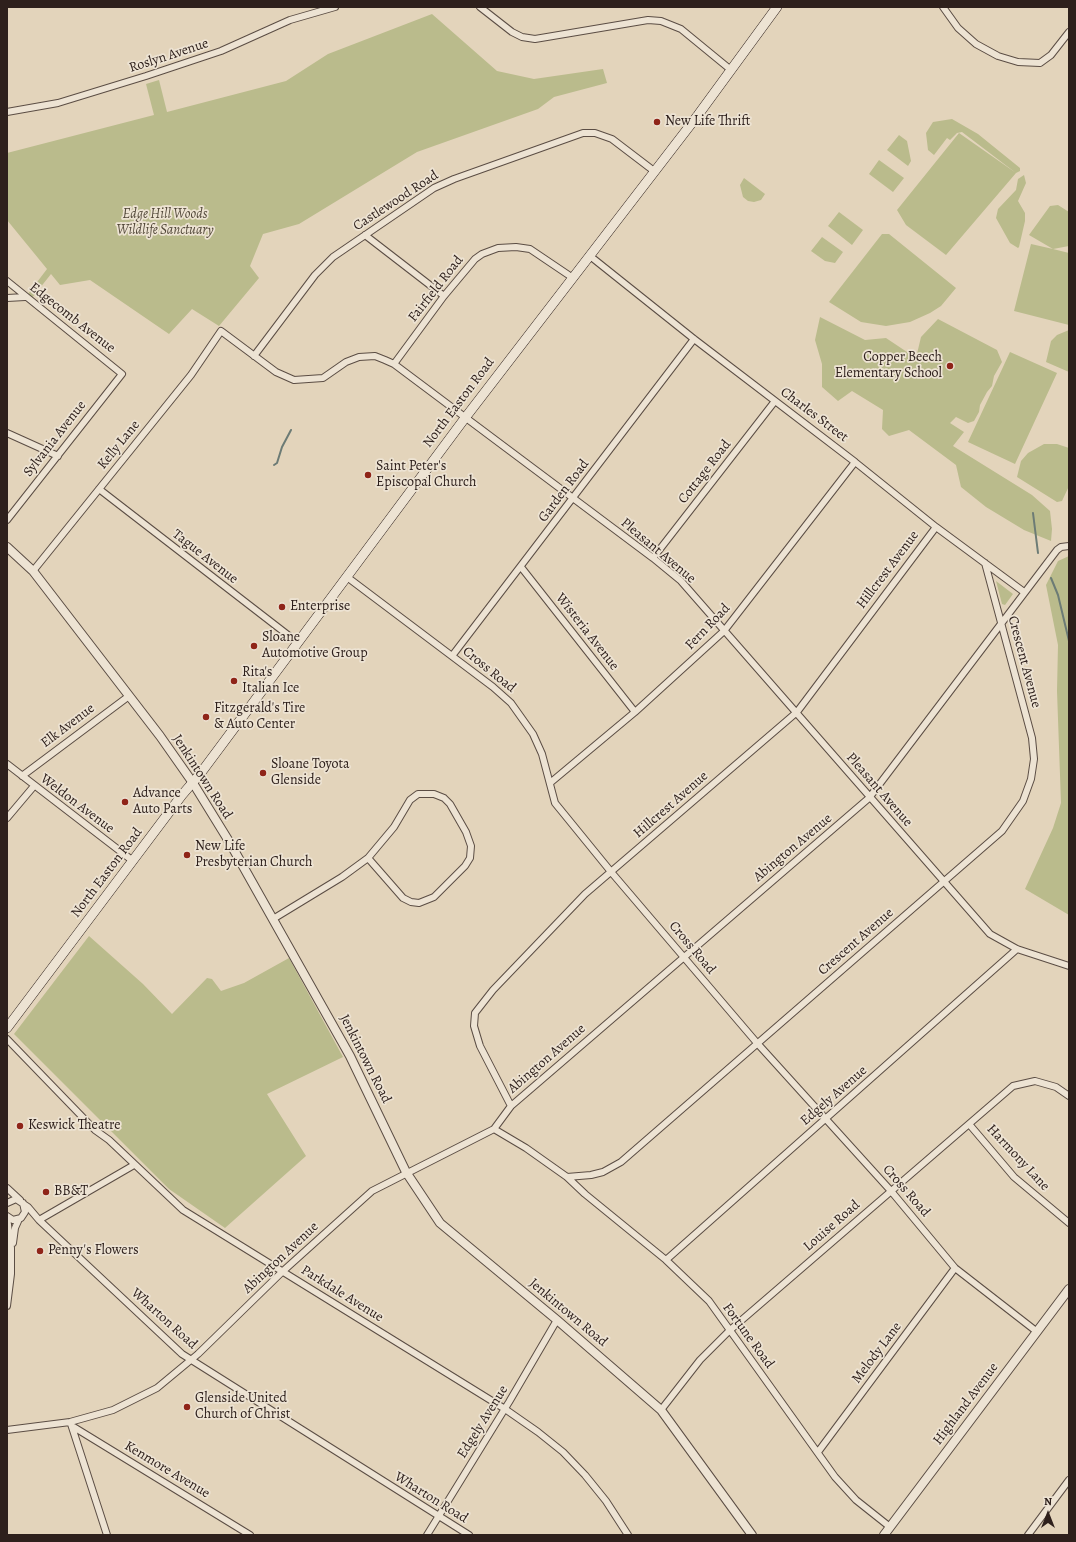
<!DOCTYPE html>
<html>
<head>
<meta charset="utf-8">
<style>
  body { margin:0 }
  #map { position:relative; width:1076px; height:1542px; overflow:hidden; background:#e3d4bb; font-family:Alegreya,serif }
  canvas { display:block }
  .frame { position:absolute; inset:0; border:8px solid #2e201c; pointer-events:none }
  .north { position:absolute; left:1028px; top:1494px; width:40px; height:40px; -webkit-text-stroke:3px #ede3d3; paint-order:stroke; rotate:0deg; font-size:11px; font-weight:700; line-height:16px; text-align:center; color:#2e201c }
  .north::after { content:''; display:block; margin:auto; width:14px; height:18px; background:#2e201c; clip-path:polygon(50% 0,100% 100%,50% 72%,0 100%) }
</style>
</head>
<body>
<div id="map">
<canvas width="1076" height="1542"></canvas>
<div class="frame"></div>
<div class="north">N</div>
</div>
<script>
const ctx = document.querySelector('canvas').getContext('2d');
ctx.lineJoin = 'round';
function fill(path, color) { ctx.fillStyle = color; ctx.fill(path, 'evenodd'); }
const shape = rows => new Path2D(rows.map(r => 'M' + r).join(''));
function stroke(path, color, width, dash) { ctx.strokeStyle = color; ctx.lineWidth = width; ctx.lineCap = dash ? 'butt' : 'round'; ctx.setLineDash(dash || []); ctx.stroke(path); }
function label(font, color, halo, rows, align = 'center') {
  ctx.font = font + ' Alegreya,serif'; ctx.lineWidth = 3.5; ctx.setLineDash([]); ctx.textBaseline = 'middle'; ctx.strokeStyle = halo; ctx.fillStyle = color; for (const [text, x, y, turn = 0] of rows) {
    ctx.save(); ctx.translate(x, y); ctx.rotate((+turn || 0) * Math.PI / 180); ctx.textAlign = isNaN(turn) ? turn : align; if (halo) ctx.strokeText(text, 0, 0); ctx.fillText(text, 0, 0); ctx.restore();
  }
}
const green = shape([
  [432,14,497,71,534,79,603,69,607,83,554,97,538,109,417,152,299,224,263,234,250,266,259,278,219,326,192,309,169,334,90,280,60,285,51,274,32,298,28,294,47,269,7,220,7,153,154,115,146,84,159,80,167,112,286,81,328,54],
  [952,119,978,134,1020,168,1020,171,1016,173,946,255,906,225,897,210,959,133,1016,173,962,132,957,133,950,140,947,138,934,155,928,150,926,133,933,122],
  [899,135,907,141,911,161,908,166,887,150],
  [879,160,904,178,893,192,869,174],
  [1024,175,1026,183,1018,201,1025,213,1025,221,1019,247,1018,248,1010,243,996,218,998,209,1016,190,1018,179],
  [744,178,765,194,761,200,754,202,748,201,743,197,740,185],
  [1058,205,1069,212,1069,246,1053,249,1069,253,1069,325,1014,311,1031,244,1053,249,1029,235,1050,206],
  [839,212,863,230,852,245,828,226],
  [882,234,889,234,956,288,941,306,930,313,910,322,886,326,861,322,829,302],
  [822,237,843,252,835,263,825,261,811,251],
  [820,317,865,340,886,338,916,358,921,337,938,319,997,350,1002,362,994,376,992,386,987,392,980,405,979,412,974,421,968,423,956,417,950,423,964,432,953,446,1032,495,1050,511,1052,529,1051,541,1024,530,986,507,961,487,956,465,909,430,889,436,882,429,883,410,852,391,838,401,822,387,822,364,815,340],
  [1069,330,1069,372,1046,362,1051,341,1057,335],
  [1010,352,1057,373,1015,464,968,442],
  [1044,444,1057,444,1069,448,1069,486,1062,501,1057,502,1017,477,1021,461,1028,453],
  [1069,556,1069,915,1025,889,1053,828,1061,803,1057,691,1058,645,1046,585,1058,561],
  [996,581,1013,594,1005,605,1002,604],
  [89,936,143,984,172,1014,207,978,212,979,221,991,244,983,289,958,343,1057,267,1094,306,1156,225,1228,169,1189,14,1034]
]);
const stream = shape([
  [274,465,277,463,282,447,291,430],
  [1033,513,1038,553],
  [1051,578,1058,595,1069,641]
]);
const minor = shape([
  [480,7,512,32,522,37,535,39,648,20,661,21,681,29,731,70],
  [943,7,958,28,976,44,998,56,1018,62,1040,63,1051,55,1069,32],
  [7,112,58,103,146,76,221,51,290,20,335,7],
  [365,235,444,296],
  [590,256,694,339,855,462,936,527,1024,592],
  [7,281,122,374,7,520],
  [7,298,25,297],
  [254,356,315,275,333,257,434,188,454,179,583,133,595,133,612,139,654,171],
  [394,364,444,296,475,259,482,254,498,248,516,247,530,249,573,278],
  [7,433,58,456],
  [99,489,297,642],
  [653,558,775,401],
  [521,567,635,712],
  [33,571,191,375,221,331,276,372,294,380,323,378,346,362,359,357,375,356,385,360,394,364,653,558,681,581,990,934,1017,949,1069,966],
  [347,577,493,687,511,703,533,734,542,754,555,803,612,873,757,1043,891,1191,955,1268,1036,1331],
  [452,656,694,339],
  [7,764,133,861],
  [22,776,129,696],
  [550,783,635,712,724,631,855,462],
  [7,818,34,786],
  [273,919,342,877,368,858,394,827,410,800,418,794,434,794,444,798,450,804,466,832,471,846,470,858,465,866,434,897,419,903,411,902,403,898,368,858],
  [7,1039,95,1130,109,1140,183,1210,505,1409,538,1432,563,1452,585,1475,606,1501,628,1535],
  [511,1106,480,1046,474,1026,475,1013,493,990,585,894,797,712,936,527],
  [969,1124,1014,1177,1069,1223],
  [494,1129,526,1148,567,1177,585,1194,666,1260,709,1301,835,1477,856,1500,890,1527],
  [567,1177,591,1175,603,1172,621,1162,1002,831,1023,801,1031,779,1034,759,1032,738,985,563],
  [7,1188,20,1200],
  [7,1203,16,1199,28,1207,39,1220,182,1354,469,1535],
  [7,1216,13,1220,21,1218,25,1212,23,1203],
  [7,1217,11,1248,11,1274,7,1306],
  [39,1220,134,1165],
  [13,1243,15,1228,19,1219],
  [666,1260,1017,949],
  [661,1410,700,1360,729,1331,1013,1086,1035,1081,1056,1087,1069,1096],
  [71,1424,107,1535],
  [72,1426,250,1535],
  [7,1430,70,1422,113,1410,157,1388,198,1354,282,1272,372,1191,494,1129,511,1106,869,798,1057,550,1061,547,1069,546],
  [818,1452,955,1268],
  [427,1535,509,1402,557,1320],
  [1028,1535,1069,1480]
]);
const tertiary = shape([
  [7,547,33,571,160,736,193,783,230,843,350,1056,406,1172,440,1223,557,1320,661,1410,752,1535],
  [884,1535,1069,1289]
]);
const secondary = shape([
  [7,1028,182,795,200,774,465,418,698,115,777,7]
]);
const markers = [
  [657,122,4,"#8f2418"],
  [950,366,4,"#8f2418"],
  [368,475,4,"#8f2418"],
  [282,607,4,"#8f2418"],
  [254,646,4,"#8f2418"],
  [234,681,4,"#8f2418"],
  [206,717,4,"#8f2418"],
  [263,773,4,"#8f2418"],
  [125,802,4,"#8f2418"],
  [187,855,4,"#8f2418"],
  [20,1126,4,"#8f2418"],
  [46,1192,4,"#8f2418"],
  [40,1251,4,"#8f2418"],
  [187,1407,4,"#8f2418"]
];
const streetNames = [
  ["Roslyn Avenue",169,56,-18],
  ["Castlewood Road",396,201,-33],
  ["Fairfield Road",436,289,-52],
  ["Edgecomb Avenue",72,318,38],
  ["North Easton Road",459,403,-53],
  ["Charles Street",814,415,37],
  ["Sylvania Avenue",55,439,-52],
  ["Kelly Lane",119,445,-51],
  ["Cottage Road",705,472,-52],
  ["Garden Road",564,491,-53],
  ["Pleasant Avenue",658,551,40],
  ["Tague Avenue",205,557,38],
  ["Hillcrest Avenue",888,570,-53],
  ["Fern Road",708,627,-46],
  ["Wisteria Avenue",587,632,52],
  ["Crescent Avenue",1024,662,75],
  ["Cross Road",489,670,39],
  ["Elk Avenue",68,726,-37],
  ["Jenkintown Road",202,777,57],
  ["Pleasant Avenue",879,790,49],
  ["Weldon Avenue",77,804,37],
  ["Hillcrest Avenue",671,805,-41],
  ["Abington Avenue",793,848,-40],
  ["North Easton Road",107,873,-53],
  ["Crescent Avenue",856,942,-41],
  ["Cross Road",692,948,50],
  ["Jenkintown Road",365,1059,63],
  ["Abington Avenue",547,1059,-41],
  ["Edgely Avenue",834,1096,-41],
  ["Harmony Lane",1018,1158,47],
  ["Cross Road",906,1191,49],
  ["Louise Road",832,1226,-41],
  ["Abington Avenue",281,1258,-43],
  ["Parkdale Avenue",342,1294,32],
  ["Jenkintown Road",568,1313,40],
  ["Wharton Road",164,1319,42],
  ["Fortune Road",748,1336,54],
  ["Melody Lane",877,1353,-53],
  ["Highland Avenue",966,1404,-53],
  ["Edgely Avenue",483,1422,-58],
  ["Kenmore Avenue",167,1470,31],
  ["Wharton Road",431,1498,32]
];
const poiNames = [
  ["New Life Thrift",665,122],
  ["Copper Beech",942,358,"right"],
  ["Elementary School",942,374,"right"],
  ["Saint Peter's",376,467],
  ["Episcopal Church",376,483],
  ["Enterprise",290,607],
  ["Sloane",262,638],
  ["Automotive Group",262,654],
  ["Rita's",242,673],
  ["Italian Ice",242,689],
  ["Fitzgerald's Tire",214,709],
  ["& Auto Center",214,725],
  ["Sloane Toyota",271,765],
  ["Glenside",271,781],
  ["Advance",133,794],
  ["Auto Parts",133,810],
  ["New Life",195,847],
  ["Presbyterian Church",195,863],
  ["Keswick Theatre",28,1126],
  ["BB&T",54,1192],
  ["Penny's Flowers",48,1251],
  ["Glenside United",195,1399],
  ["Church of Christ",195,1415]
];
const parkNames = [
  ["Edge Hill Woods",165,215],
  ["Wildlife Sanctuary",165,231]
];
fill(green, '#babb8c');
stroke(stream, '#6c7b75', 2);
stroke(minor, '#5b4d44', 8);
stroke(tertiary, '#5b4d44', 10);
stroke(secondary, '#2e201c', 10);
stroke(minor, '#ede3d3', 6);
stroke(tertiary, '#ede3d3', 8);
stroke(secondary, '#ede3d3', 9);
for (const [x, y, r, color] of markers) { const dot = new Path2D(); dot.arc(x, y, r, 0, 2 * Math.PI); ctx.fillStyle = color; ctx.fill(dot); stroke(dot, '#ede3d3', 1.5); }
label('14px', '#2e201c', '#ede3d3', streetNames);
label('14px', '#2e201c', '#ede3d3', poiNames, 'left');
label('italic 14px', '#514738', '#ede3d3', parkNames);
</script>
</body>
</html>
